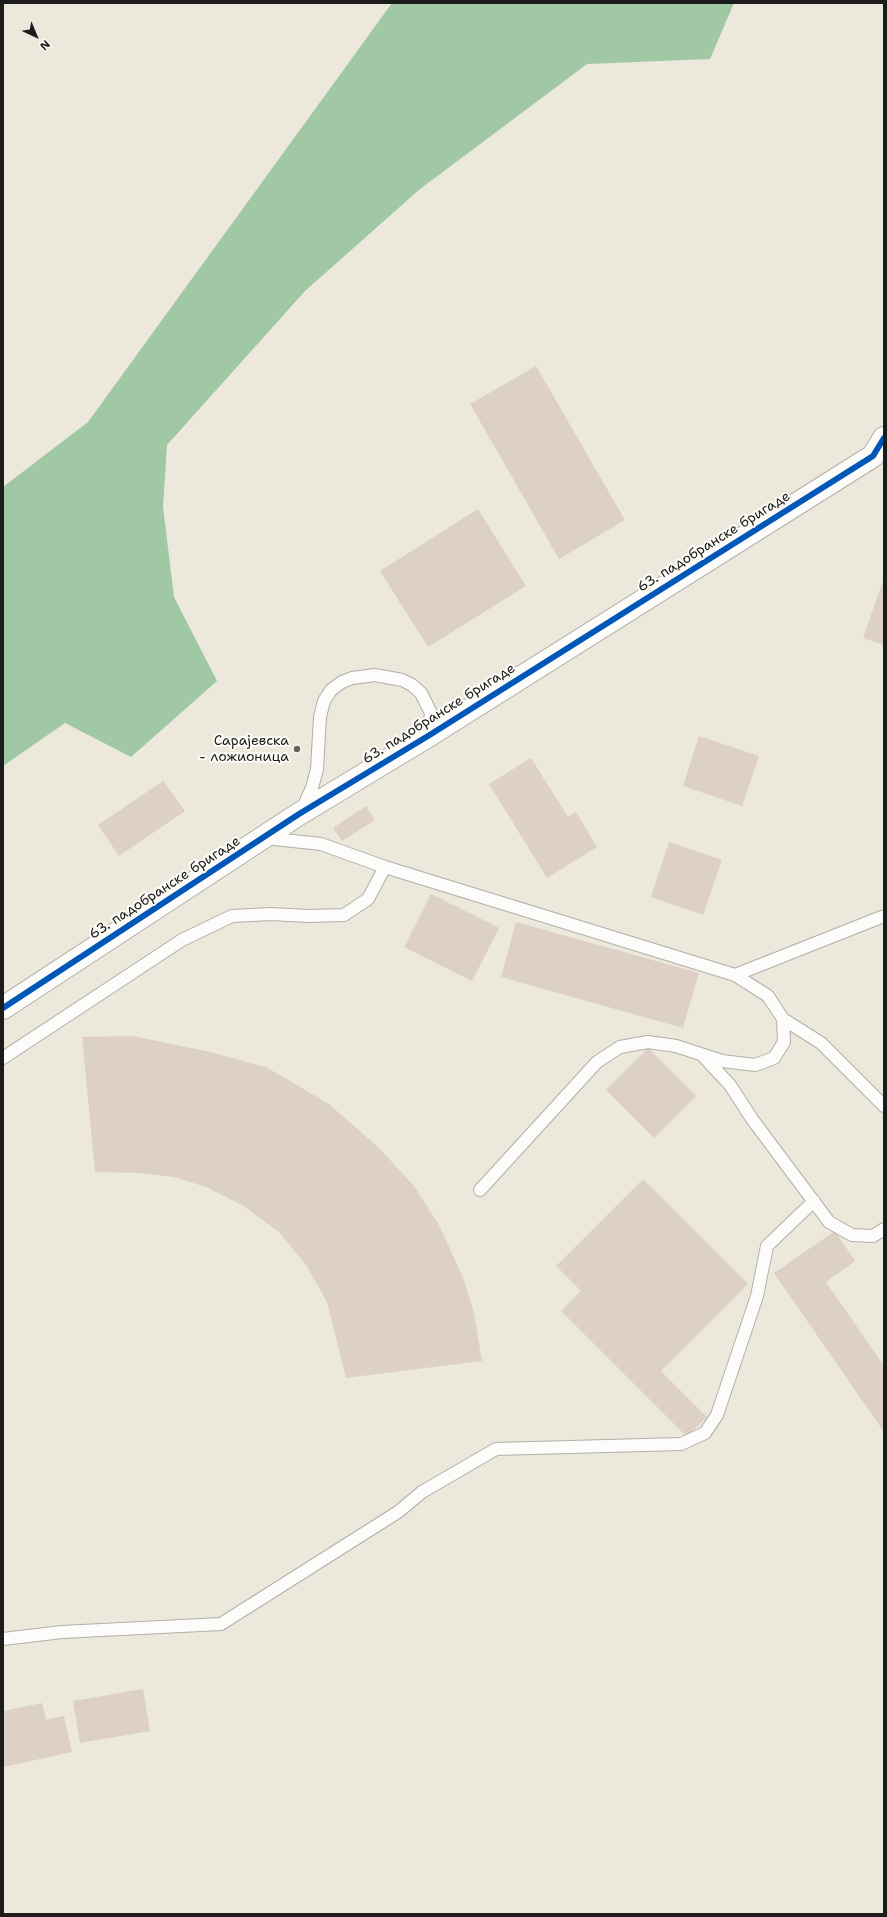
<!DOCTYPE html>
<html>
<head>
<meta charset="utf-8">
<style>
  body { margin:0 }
  #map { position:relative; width:887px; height:1917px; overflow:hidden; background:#ece8dc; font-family:"Shantell Sans",sans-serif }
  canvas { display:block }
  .frame { position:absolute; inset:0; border:4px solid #1c1c1c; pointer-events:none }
  .north { position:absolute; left:16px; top:16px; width:40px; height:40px; -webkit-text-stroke:3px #fdfcf7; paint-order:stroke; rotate:136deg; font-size:11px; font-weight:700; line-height:16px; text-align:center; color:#1c1c1c }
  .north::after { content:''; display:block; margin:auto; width:14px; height:18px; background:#1c1c1c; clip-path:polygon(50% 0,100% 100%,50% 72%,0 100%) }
</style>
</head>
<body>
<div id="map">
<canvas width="887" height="1917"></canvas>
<div class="frame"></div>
<div class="north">N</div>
</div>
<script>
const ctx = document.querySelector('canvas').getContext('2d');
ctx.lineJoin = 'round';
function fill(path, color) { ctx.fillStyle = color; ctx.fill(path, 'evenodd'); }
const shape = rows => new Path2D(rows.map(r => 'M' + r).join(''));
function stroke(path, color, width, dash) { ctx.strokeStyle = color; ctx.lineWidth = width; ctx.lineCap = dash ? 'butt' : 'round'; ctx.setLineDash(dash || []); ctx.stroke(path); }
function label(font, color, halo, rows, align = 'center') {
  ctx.font = font + ' "Shantell Sans",sans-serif'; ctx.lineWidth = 4; ctx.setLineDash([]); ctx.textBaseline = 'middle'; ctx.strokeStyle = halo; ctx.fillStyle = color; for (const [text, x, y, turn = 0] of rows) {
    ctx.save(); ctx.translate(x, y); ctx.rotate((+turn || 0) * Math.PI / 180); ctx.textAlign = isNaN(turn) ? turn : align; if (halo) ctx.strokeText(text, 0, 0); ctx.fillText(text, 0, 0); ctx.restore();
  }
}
const forest = shape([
  [392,3,734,3,710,59,587,64,420,189,305,291,167,445,163,507,174,597,217,681,131,757,65,723,3,766,3,487,88,422]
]);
const building = shape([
  [536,366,625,520,559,559,470,404],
  [478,509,526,586,428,647,380,571],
  [884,578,884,645,863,638],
  [699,736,759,756,742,806,683,786],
  [531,758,568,817,576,812,597,847,547,878,489,784],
  [163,781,185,811,119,856,98,825],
  [366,806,375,820,342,841,333,828],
  [669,842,722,860,703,915,651,897],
  [431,894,499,928,472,981,404,947],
  [516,922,699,973,683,1028,501,977],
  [133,1036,210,1052,266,1067,329,1104,379,1148,414,1186,439,1225,464,1280,474,1313,482,1361,346,1378,327,1302,306,1265,279,1232,242,1205,206,1187,174,1177,141,1173,95,1172,82,1037],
  [648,1048,696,1096,654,1138,606,1090],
  [643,1179,748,1284,661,1371,707,1417,687,1437,561,1311,581,1291,556,1266],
  [835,1231,855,1261,826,1282,884,1366,884,1432,774,1273],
  [143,1689,150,1731,80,1743,73,1701],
  [42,1703,46,1720,64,1716,72,1752,3,1767,3,1711]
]);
const lane = shape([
  [302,810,312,788,317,769,320,717,324,701,331,690,342,682,352,678,375,675,402,680,412,685,421,693,431,713,428,736],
  [265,838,321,844,385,867,735,975,768,996,783,1019,784,1042,774,1058,755,1065,722,1061,676,1046,648,1042,620,1047,597,1062,480,1190],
  [735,975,884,916],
  [783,1019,821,1043,884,1106],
  [703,1056,730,1085,752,1119,829,1222,852,1235,873,1236,884,1229],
  [3,1058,182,940,232,916,271,914,308,916,344,915,368,899,385,867],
  [3,1639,62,1632,221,1624,398,1512,422,1492,496,1449,681,1444,705,1433,717,1415,757,1296,767,1246,814,1201]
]);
const street = shape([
  [3,1008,299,814,428,736,873,456,884,438]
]);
const cycleway = shape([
  [3,1008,299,814,428,736,873,456,884,438]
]);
const markers = [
  [297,749,4,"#65635f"]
];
const streetNames = [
  ["63. падобранске бригаде",714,542,-32],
  ["63. падобранске бригаде",439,714,-32],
  ["63. падобранске бригаде",165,888,-33]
];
const poiNames = [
  ["Сарајевска",289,741],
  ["- ложионица",289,757]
];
fill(forest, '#a0c8a5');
fill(building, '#ddd0c7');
stroke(lane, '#b2afa8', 14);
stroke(street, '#b2afa8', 24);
stroke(lane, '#fcfcfa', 12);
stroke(street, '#fcfcfa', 22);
stroke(cycleway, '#0057b8', 6);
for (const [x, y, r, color] of markers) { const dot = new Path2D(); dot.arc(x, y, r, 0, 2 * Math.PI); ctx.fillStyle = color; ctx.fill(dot); stroke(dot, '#fdfcf7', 1.5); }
label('14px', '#1c1c1c', '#fdfcf7', streetNames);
label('14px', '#1c1c1c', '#fdfcf7', poiNames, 'right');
</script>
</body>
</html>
